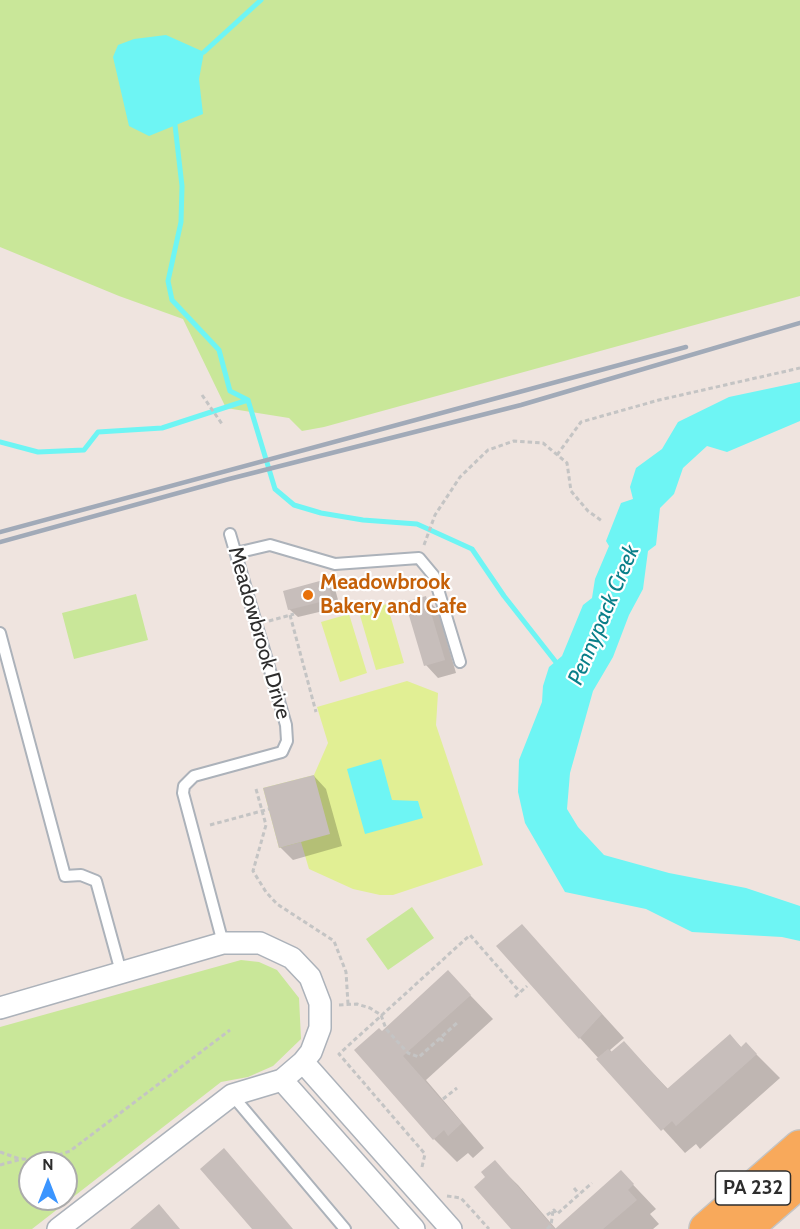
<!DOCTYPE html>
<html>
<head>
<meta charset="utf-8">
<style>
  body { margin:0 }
  #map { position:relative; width:800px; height:1229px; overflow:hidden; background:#efe4df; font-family:Cabin,sans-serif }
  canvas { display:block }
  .north { position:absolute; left:18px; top:1151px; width:60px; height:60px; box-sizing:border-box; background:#fff; border:2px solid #ababab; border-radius:50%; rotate:0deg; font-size:16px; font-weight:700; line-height:24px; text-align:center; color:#2d2d2d }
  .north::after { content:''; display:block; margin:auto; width:21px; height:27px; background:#3b95ff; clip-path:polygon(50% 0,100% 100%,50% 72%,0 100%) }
</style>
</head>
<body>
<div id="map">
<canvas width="800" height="1229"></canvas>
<div class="north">N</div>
</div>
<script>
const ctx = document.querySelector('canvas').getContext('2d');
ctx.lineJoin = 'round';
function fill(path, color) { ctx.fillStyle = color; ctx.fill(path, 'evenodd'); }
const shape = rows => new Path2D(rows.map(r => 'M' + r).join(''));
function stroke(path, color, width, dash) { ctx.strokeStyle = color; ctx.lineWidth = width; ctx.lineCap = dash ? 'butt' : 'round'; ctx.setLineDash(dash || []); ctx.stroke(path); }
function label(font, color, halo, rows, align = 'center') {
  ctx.font = font + ' Cabin,sans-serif'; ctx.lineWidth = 4.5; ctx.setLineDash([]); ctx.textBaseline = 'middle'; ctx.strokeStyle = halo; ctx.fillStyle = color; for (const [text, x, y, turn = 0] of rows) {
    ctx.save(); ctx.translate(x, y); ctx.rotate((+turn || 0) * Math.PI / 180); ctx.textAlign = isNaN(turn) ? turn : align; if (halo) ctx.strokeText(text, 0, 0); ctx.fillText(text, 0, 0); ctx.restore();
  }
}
const green = shape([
  [0,0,800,0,800,296,324,427,302,431,289,418,226,408,183,319,119,296,0,247],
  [136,594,148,640,74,659,62,613],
  [412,907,434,938,388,970,366,939],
  [241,960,259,962,277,970,299,998,301,1039,273,1066,248,1077,221,1082,32,1229,0,1229,0,1027],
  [30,1163,66,1163,66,1199,30,1199]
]);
const pitch = shape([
  [387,604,404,663,376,670,359,612],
  [349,614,367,673,340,682,321,622],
  [407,681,438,693,436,725,483,865,393,895,380,895,353,889,309,869,301,842,279,848,263,788,314,775,328,743,317,707]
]);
const water = shape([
  [166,35,204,52,199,79,203,114,149,136,129,126,113,57,118,45,134,39],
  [800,382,800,421,727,452,707,446,683,468,674,494,660,508,656,545,648,551,643,589,629,615,613,657,593,691,570,773,567,809,578,827,604,855,669,873,746,888,800,906,800,941,782,937,692,932,646,909,565,892,525,823,518,792,519,760,542,702,543,686,549,667,562,656,583,605,592,598,595,579,609,546,606,541,621,503,633,499,630,487,636,468,662,449,678,422,729,397],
  [381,759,392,800,418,801,423,818,365,834,347,769]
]);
const shadow = shape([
  [327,581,335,589,340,607,298,617,289,609],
  [425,598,438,610,456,673,438,678,426,665],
  [314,776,326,789,342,846,293,860,280,847],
  [522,926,624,1038,610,1050,613,1053,624,1043,669,1090,730,1036,742,1048,746,1044,780,1078,700,1149,696,1144,685,1153,580,1038],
  [448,972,493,1019,426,1080,484,1148,473,1158,468,1153,457,1162,434,1139,382,1033],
  [494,1162,518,1185,556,1229,513,1229,487,1177],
  [621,1172,656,1209,650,1214,659,1224,653,1229,557,1229]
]);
const stream = shape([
  [204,52,261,0],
  [175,125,182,186,181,222,168,281,172,300,219,350,230,391,248,400],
  [248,400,275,489,294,505,321,513,363,520,417,524,472,549,504,596,559,666],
  [0,442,38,452,84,450,98,432,162,428,248,400]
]);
const building = shape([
  [327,579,332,599,288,610,283,591],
  [426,596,445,660,424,666,405,602],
  [314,775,330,834,279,848,263,788],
  [522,924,602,1014,579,1039,496,946],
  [448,970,471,995,403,1056,462,1123,448,1136,444,1130,433,1140,354,1050,379,1028,382,1031],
  [730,1034,741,1047,746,1042,757,1054,676,1126,672,1121,661,1131,596,1059,608,1049,611,1052,624,1041,667,1089],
  [224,1148,293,1229,252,1229,200,1169],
  [495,1160,555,1229,621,1170,634,1184,628,1190,637,1200,603,1229,511,1229,474,1187,485,1177,481,1172],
  [159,1204,180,1229,130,1229]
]);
const path = shape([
  [202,395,222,424],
  [557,455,581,422,659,400,800,368],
  [424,545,435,515,460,477,488,450,514,441,543,443,567,463,571,491,588,511,602,521],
  [290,615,316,712],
  [269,621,294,614],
  [256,789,266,825,253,871,266,892,277,904,334,941,346,972,348,1004],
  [210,825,269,809],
  [515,997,527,986],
  [339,1005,357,1004,370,1008,381,1015,386,1029,408,1053,419,1057,457,1023],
  [440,1038,445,1043],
  [443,1099,457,1088],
  [0,1152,20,1159],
  [0,1165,22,1159,44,1160,70,1151,230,1030],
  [422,1167,425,1154,339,1054,470,935,520,992],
  [574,1188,579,1194],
  [447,1196,461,1198,489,1229],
  [547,1215,554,1210,557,1214,592,1183],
  [547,1229,551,1225,553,1211]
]);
const service = shape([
  [236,553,270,545,335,564,419,558,434,576,460,662],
  [0,633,65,876,81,875,96,881,121,972],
  [223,943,183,793,184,786,194,776,282,752,287,741,286,725,230,534],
  [232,1095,345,1229]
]);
const minor = shape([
  [0,1008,223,943,260,943,292,958,310,977,320,1003,320,1028,311,1052,303,1062,282,1080,232,1095,58,1229],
  [303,1062,451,1229],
  [282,1080,414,1229]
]);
const primary = shape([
  [706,1229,800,1147],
  [745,1229,800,1181]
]);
const rail = shape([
  [0,532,686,347],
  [0,542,229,479,521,405,800,323]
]);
const markers = [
  [308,595,6,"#e8710a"]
];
const shields = [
  [753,1188,75]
];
const shieldNames = [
  ["PA 232",753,1188]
];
const foodNames = [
  ["Meadowbrook",320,583],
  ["Bakery and Cafe",320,607]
];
const streetNames = [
  ["Meadowbrook Drive",259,633,74]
];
const waterNames = [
  ["Pennypack Creek",604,615,-67]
];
fill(green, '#c9e799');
fill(pitch, '#e1ef94');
fill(water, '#6ef5f4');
fill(shadow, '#0003');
stroke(stream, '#6ef5f4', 5);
fill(building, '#c7bebb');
stroke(service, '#acb2ba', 14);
stroke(minor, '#acb2ba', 24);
stroke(primary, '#c4c4c4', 36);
stroke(path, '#c4c4c4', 3, [4.5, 3]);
stroke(service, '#fff', 10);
stroke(minor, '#fff', 21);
stroke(primary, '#f8a95b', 33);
stroke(rail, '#a1aab8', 4.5);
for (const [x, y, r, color] of markers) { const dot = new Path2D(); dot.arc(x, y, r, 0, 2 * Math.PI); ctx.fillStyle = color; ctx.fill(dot); stroke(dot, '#fff', 2); }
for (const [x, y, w] of shields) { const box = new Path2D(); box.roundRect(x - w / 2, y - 17, w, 34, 4.5); ctx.fillStyle = '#fff'; ctx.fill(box); stroke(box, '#2d2d2d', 1.5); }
label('bold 20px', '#2d2d2d', null, shieldNames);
label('bold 21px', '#c56008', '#fff', foodNames, 'left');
label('21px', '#2d2d2d', '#fff', streetNames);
label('italic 22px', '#097f89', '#fff', waterNames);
</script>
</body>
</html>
